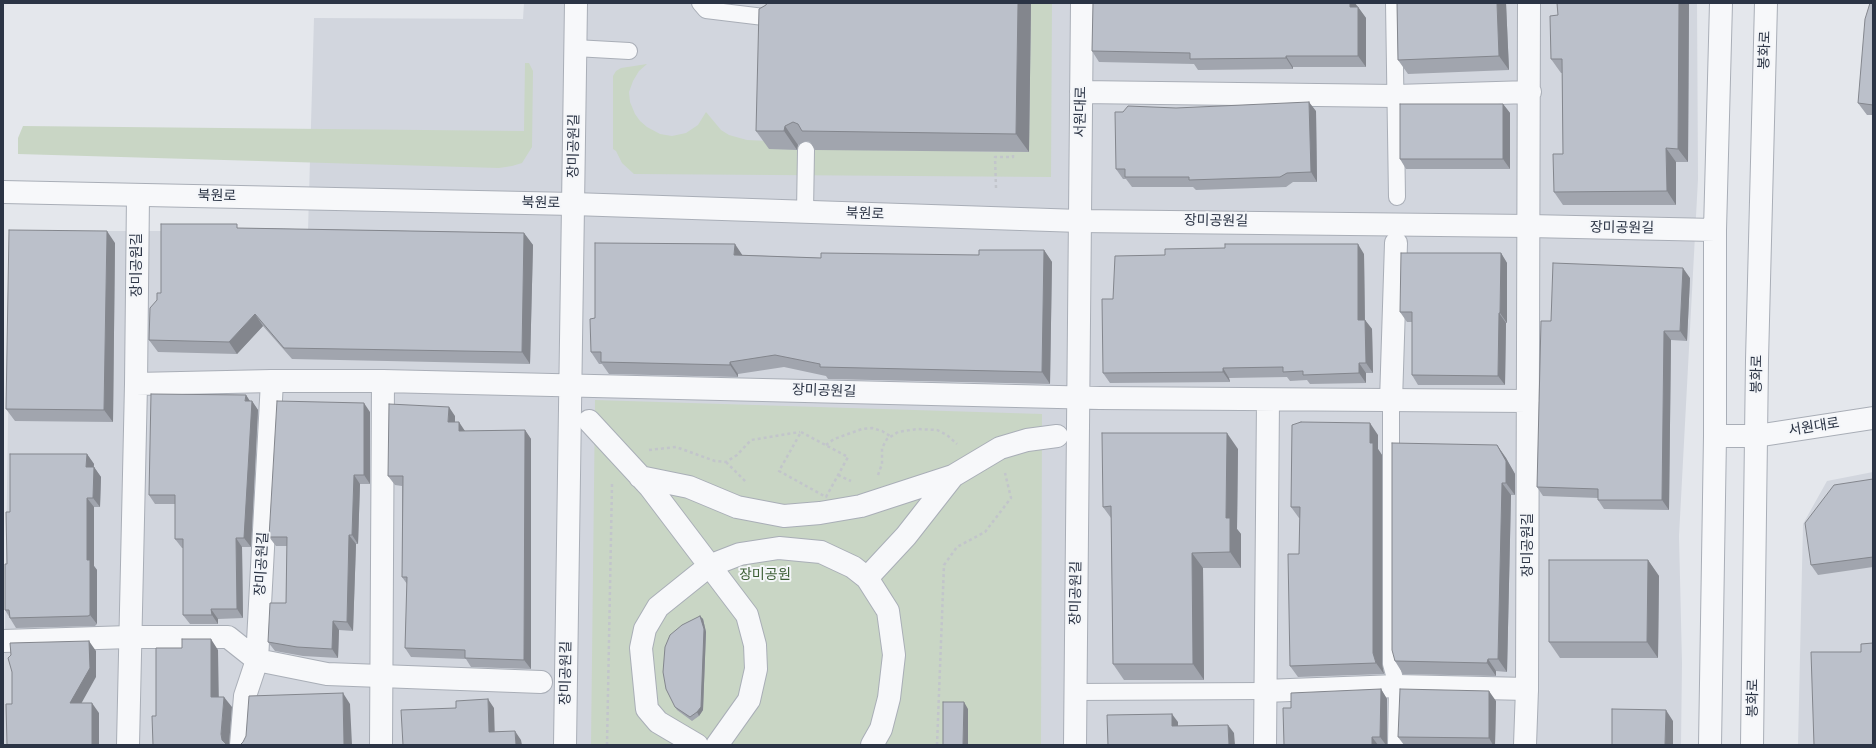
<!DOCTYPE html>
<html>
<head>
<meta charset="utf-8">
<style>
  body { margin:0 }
  #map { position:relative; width:1876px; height:748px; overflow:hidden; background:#e4e7ec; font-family:"PT Sans",sans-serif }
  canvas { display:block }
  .frame { position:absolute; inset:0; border:4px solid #2b3445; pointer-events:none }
</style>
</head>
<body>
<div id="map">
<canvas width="1876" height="748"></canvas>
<div class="frame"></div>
</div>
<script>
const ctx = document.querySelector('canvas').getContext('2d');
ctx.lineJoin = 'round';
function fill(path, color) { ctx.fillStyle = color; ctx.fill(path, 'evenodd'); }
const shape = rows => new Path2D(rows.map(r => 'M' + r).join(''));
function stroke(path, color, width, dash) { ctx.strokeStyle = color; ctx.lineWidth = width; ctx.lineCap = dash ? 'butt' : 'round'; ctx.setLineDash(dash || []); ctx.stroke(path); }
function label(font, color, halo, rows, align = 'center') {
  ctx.font = font + ' "PT Sans","Noto Sans KR",sans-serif'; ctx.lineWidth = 4; ctx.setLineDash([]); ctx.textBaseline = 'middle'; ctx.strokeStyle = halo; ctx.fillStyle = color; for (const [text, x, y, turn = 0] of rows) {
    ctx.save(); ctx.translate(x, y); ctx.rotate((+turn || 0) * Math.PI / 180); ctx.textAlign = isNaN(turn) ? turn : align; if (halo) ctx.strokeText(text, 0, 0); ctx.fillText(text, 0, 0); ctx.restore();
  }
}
const built = shape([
  [524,3,1697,3,1698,179,1679,536,1682,663,1681,745,3,745,11,231,308,231,314,18,523,19],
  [1873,472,1873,745,1798,745,1803,524,1827,481]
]);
const green = shape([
  [1031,3,1052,3,1051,177,634,174,622,163,616,151,613,149,613,76,616,71,621,68,647,64,639,71,633,81,629,92,630,102,635,114,640,121,647,127,660,134,672,136,686,133,698,125,706,112,721,130,729,135,747,140,769,141,769,149,1029,152],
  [525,63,529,63,533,71,532,147,522,163,512,166,499,168,18,154,18,138,23,126,524,131],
  [595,400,1042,414,1041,745,591,745]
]);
const path = shape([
  [996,188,995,157,1013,157,1013,152],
  [801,432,848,457,826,497,779,471,801,432],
  [826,445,834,439,862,429,872,428,882,431,890,436],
  [649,450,676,447,715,461,726,462,737,455,751,440,800,432],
  [726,462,747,483],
  [838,475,851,481],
  [878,475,882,464,882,448,887,439,898,432,917,429,937,430,947,435,957,444],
  [607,745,612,484],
  [937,745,944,565,957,547,985,532,1011,498,1005,473]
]);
const service = shape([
  [700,3,706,10,772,18],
  [1394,3,1397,197],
  [575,48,629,51],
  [805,212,806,150],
  [1391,401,1391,664,1397,686,1396,745],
  [1075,692,1264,691]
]);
const pedestrian = shape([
  [1391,401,1396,243],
  [589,421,650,487,747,615,755,645,756,669,749,700,717,745],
  [640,477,689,487,737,507,784,516,820,513,861,506,953,476],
  [867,578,906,536,953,476,1000,448,1027,440,1057,436],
  [3,641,130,637,228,637,257,660,327,674,541,682],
  [1264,691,1397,686,1527,689],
  [241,745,245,696,257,660,272,381],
  [697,745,658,722,647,709,641,648,645,629,658,607,709,566,740,554,779,548,821,552,853,567,867,578,888,611,894,655,889,698,881,729,872,745]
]);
const minor = shape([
  [1081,92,1396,96,1530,92],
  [136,384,272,381,383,381,1100,398,1528,401],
  [1715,436,1756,436,1873,418],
  [128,745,136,384,138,195],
  [381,745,383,381],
  [565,745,576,3],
  [1075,745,1082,3],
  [1265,745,1268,400],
  [1525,745,1527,689,1529,3]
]);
const tertiary = shape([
  [3,192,573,204,1080,221,1529,226,1715,230],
  [1710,745,1715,436,1715,230,1721,3],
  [1752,745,1757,360,1766,3]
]);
const wall = shape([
  [1031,3,1029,152,815,150,810,142,806,141,798,145,797,150,769,149,756,131],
  [1397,3,1506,3,1509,70,1408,74,1398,60],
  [1557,3,1689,3,1688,162,1676,162,1676,205,1563,205,1554,192,1563,154,1562,73,1561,73,1551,59,1558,15],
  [1873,3,1873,115,1867,115,1858,103],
  [1358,7,1366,18,1366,67,1293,67,1293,69,1198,70,1194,64,1099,62,1092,51],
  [1503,104,1510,113,1510,169,1406,169,1400,159],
  [1176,108,1316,111,1317,182,1293,182,1286,187,1196,190,1193,187,1132,187,1126,179,1123,179,1116,169,1123,112],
  [240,228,524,233,533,245,530,364,292,359,263,326,237,354,158,352,149,340,157,300],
  [115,243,113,422,15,421,6,409],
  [1044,250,1052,262,1050,384,828,379,826,376,784,367,738,374,738,377,609,374,602,364,599,364,591,352,595,318,743,255,821,258,979,255],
  [1501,253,1507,263,1507,323,1506,323,1505,385,1418,385,1412,375,1412,322,1407,322,1400,312],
  [1364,254,1365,320,1372,329,1373,373,1366,373,1366,383,1310,384,1307,380,1290,381,1287,377,1229,378,1230,382,1110,383,1103,373,1113,299,1165,255],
  [1690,278,1687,341,1671,340,1669,510,1604,509,1598,500,1598,498,1543,496,1537,487,1551,321],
  [246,395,250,401,252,401,258,410,251,547,242,547,243,618,218,619,218,624,190,624,183,615,183,548,182,548,175,539,175,504,155,504,149,495],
  [370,412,370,484,360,484,358,544,356,544,353,631,339,630,338,658,303,656,275,651,268,642,286,603,287,546,276,546,269,537],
  [455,416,455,422,465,431,525,430,531,439,531,669,471,667,466,659,411,657,405,648,407,584,402,577,402,486,395,485,388,476],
  [1378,435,1378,449,1382,455,1382,664,1384,674,1298,677,1290,666,1299,554,1300,518,1299,518,1291,507],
  [1497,445,1506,458,1515,474,1515,495,1511,495,1507,672,1496,671,1496,676,1403,674,1395,661],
  [1238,449,1237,529,1241,534,1241,568,1203,568,1204,680,1124,680,1113,664,1111,518,1103,507],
  [87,454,94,464,93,467,94,467,101,477,100,507,94,507,94,566,97,570,97,624,95,626,16,628,5,610,10,512],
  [1873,479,1873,567,1818,575,1811,565],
  [1648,560,1659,576,1658,658,1560,658,1549,642],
  [700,616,703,619,706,632,703,710,699,716,692,721,677,710,675,707],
  [1381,689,1387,699,1387,745,1284,745,1291,708],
  [1496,701,1495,745,1404,745,1398,737]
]);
const shadedWall = shape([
  [1018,3,1031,3,1029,152,1016,134],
  [1350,3,1355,3,1358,7,1357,18,1350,7],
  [1497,3,1506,3,1509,70,1499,56],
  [1679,3,1689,3,1688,162,1678,149],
  [1358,7,1366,18,1366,67,1358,56],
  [1286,56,1293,67,1293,69,1286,58],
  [1309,102,1316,111,1317,182,1311,172],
  [1503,104,1510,113,1510,169,1503,159],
  [785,126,798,145,797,150,784,131],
  [1666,148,1676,162,1676,205,1667,191],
  [107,231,115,243,113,422,104,410],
  [524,233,533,245,530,364,522,352],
  [735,244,743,256,734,255],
  [1358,244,1364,254,1365,330,1358,320],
  [1044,250,1052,262,1050,384,1042,372],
  [1501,253,1507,263,1507,323,1500,313],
  [1683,268,1690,278,1687,341,1680,331],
  [1499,313,1506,323,1505,385,1498,376],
  [255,314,263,326,237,354,229,342],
  [1365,320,1372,329,1373,373,1366,363],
  [1664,331,1671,340,1669,510,1662,500],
  [730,362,738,374,738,377,730,365],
  [1359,363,1366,373,1366,383,1359,373],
  [1223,368,1229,378,1230,382,1223,372],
  [246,395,251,403,252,401,258,410,251,547,244,538],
  [364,403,370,412,370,484,364,475],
  [449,407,455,416,455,431,448,422],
  [459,422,465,431,459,431],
  [1370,423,1378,435,1378,449,1382,455,1382,664,1384,674,1376,663,1373,653,1370,443],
  [525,430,531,439,531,669,524,660],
  [1227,433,1238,449,1237,529,1241,534,1241,568,1230,552,1226,518],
  [1497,445,1506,458,1515,474,1515,495,1506,483],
  [87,454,94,464,93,477,86,467],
  [94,467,101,477,100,507,93,498],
  [354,475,360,484,358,544,352,535],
  [1502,483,1511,495,1507,672,1498,659],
  [87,498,94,507,94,566,97,570,97,624,90,615,87,560],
  [349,535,356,544,353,631,347,622],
  [236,538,242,547,243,618,237,609],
  [1192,553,1203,568,1204,680,1193,664],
  [1648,560,1659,576,1658,658,1647,642],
  [211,609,218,619,218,624,212,615],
  [700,616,703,619,706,632,703,710,699,716,697,712],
  [333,621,339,630,338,658,332,649],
  [211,639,218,650,219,708,211,697],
  [89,641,96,651,96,677,76,713,70,703],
  [1488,659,1496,671,1496,676,1487,663],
  [1381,689,1387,699,1387,745,1386,745,1380,737],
  [1489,691,1496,701,1495,745,1493,745,1489,738],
  [343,693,350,704,352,745,344,745],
  [224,697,232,707,229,745,226,745,222,740,221,734],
  [488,699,494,708,495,741,489,732],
  [964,702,968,709,968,745,963,745],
  [92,703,99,713,99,745,92,745],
  [1666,710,1673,721,1673,745,1665,745],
  [1172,714,1178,722,1178,734,1172,726],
  [1228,725,1234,733,1235,745,1229,745],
  [515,731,521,740,522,745,516,745],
  [1372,737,1378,745,1372,745]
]);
const building = shape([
  [767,3,1018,3,1016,134,802,131,798,124,793,122,785,126,784,131,756,131,759,9,766,5,767,3],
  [1093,3,1350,3,1350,7,1358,7,1358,56,1286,56,1286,58,1190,59,1190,53,1092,51,1093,3],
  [1397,3,1497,3,1499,56,1398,60,1397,3],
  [1557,3,1679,3,1678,149,1666,148,1667,191,1554,192,1553,154,1563,154,1562,59,1551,59,1550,16,1558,15,1557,3],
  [1870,3,1873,3,1873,105,1858,103,1865,19,1870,3],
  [1309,102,1311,172,1287,173,1280,177,1189,180,1189,177,1125,177,1125,169,1116,169,1115,112,1123,112,1128,106,1176,108,1309,102],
  [1400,104,1503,104,1503,159,1400,159,1400,104],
  [161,224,237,224,237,228,524,233,522,352,284,348,255,314,229,342,149,340,150,308,157,300,157,293,161,293,161,224],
  [9,230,107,231,104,410,6,409,9,230],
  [595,243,735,244,734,255,821,258,821,253,979,255,979,250,1044,250,1042,372,820,367,820,364,775,355,730,362,730,365,601,362,601,352,591,352,590,319,595,318,595,243],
  [1225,244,1358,244,1358,320,1365,320,1366,363,1359,363,1359,373,1303,375,1303,371,1283,372,1283,367,1223,368,1223,372,1103,373,1102,299,1113,299,1115,256,1165,255,1165,249,1225,248,1225,244],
  [1401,253,1501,253,1500,313,1499,313,1498,376,1412,375,1412,312,1400,312,1401,253],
  [1553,263,1683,268,1680,331,1664,331,1662,500,1598,500,1598,489,1537,487,1541,321,1551,321,1553,263],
  [151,394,246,395,245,401,252,401,244,538,236,538,237,609,211,609,212,615,183,615,183,539,175,539,175,495,149,495,151,394],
  [277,401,364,403,364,475,354,475,352,535,349,535,347,622,333,621,332,649,297,647,268,642,270,603,286,603,287,537,269,537,277,401],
  [389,404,449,407,448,422,459,422,459,431,525,430,524,660,465,658,465,650,405,648,407,577,402,577,403,476,388,476,389,404],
  [1301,422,1370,423,1370,443,1373,443,1373,653,1376,663,1290,666,1288,554,1299,554,1300,507,1291,507,1292,425,1301,422],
  [1102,433,1227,433,1226,518,1230,518,1230,552,1192,553,1193,664,1113,664,1111,506,1103,507,1102,433],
  [1392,443,1497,445,1506,461,1506,483,1502,483,1498,659,1488,659,1487,663,1395,661,1392,650,1392,443],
  [10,454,87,454,86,467,94,467,93,498,87,498,87,560,90,560,90,615,88,616,10,618,9,610,5,610,5,564,7,564,6,512,10,512,10,454],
  [1873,479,1873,557,1811,565,1805,523,1834,485,1873,479],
  [1549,560,1648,560,1647,642,1549,642,1549,560],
  [700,616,704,629,701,707,697,712,690,717,675,707,666,689,663,672,665,647,670,635,682,625,700,616],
  [182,639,211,639,211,697,224,697,221,734,222,740,226,744,228,745,153,745,152,716,156,716,156,648,182,648,182,639],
  [89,641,90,668,70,703,92,703,92,745,7,745,6,704,12,704,12,672,8,658,11,655,10,643,89,641],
  [1873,643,1873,745,1814,745,1811,652,1861,652,1861,644,1873,643],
  [1381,689,1380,737,1372,737,1372,745,1284,745,1283,708,1291,708,1291,693,1381,689],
  [1400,689,1489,691,1489,738,1398,737,1400,689],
  [343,693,344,745,240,745,243,742,246,736,249,696,343,693],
  [488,699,489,732,515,731,516,745,403,745,401,710,456,708,456,701,488,699],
  [943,702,964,702,963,745,943,745,943,702],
  [1612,709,1666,710,1665,745,1612,745,1612,709],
  [1172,714,1172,726,1228,725,1229,745,1108,745,1107,715,1172,714]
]);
const streetNames = [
  ["봉화로",1765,50,-88],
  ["서원대로",1081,112,-89],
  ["장미공원길",574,146,-89],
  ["북원로",217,196,1],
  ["북원로",541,203,1],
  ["북원로",865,214,2],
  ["장미공원길",1216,221,1],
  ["장미공원길",1622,228,1],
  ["장미공원길",137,265,-90],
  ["봉화로",1757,374,-89],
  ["장미공원길",824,391,2],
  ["서원대로",1814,427,-9],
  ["장미공원길",1528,545,-90],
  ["장미공원길",262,564,-87],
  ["장미공원길",1076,593,-89],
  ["장미공원길",566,673,-89],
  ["봉화로",1753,698,-89]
];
const parkNames = [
  ["장미공원",765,575]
];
fill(built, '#d2d6de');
fill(green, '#c9d6c5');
stroke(service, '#a9aeb7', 18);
stroke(pedestrian, '#a9aeb7', 24);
stroke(minor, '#a9aeb7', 24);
stroke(tertiary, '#a9aeb7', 24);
stroke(path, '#c2c5cb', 2.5, [3, 3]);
stroke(service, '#f7f8fa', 16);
stroke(pedestrian, '#f7f8fa', 22);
stroke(minor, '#f7f8fa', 22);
stroke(tertiary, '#f7f8fa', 22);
fill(wall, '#a1a5ae');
fill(shadedWall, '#83868d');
fill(building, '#bbc0ca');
stroke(building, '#83868d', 1);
label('14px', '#2b3445', '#f4f6f9', streetNames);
label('14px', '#3f6138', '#f4f6f9', parkNames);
</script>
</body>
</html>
